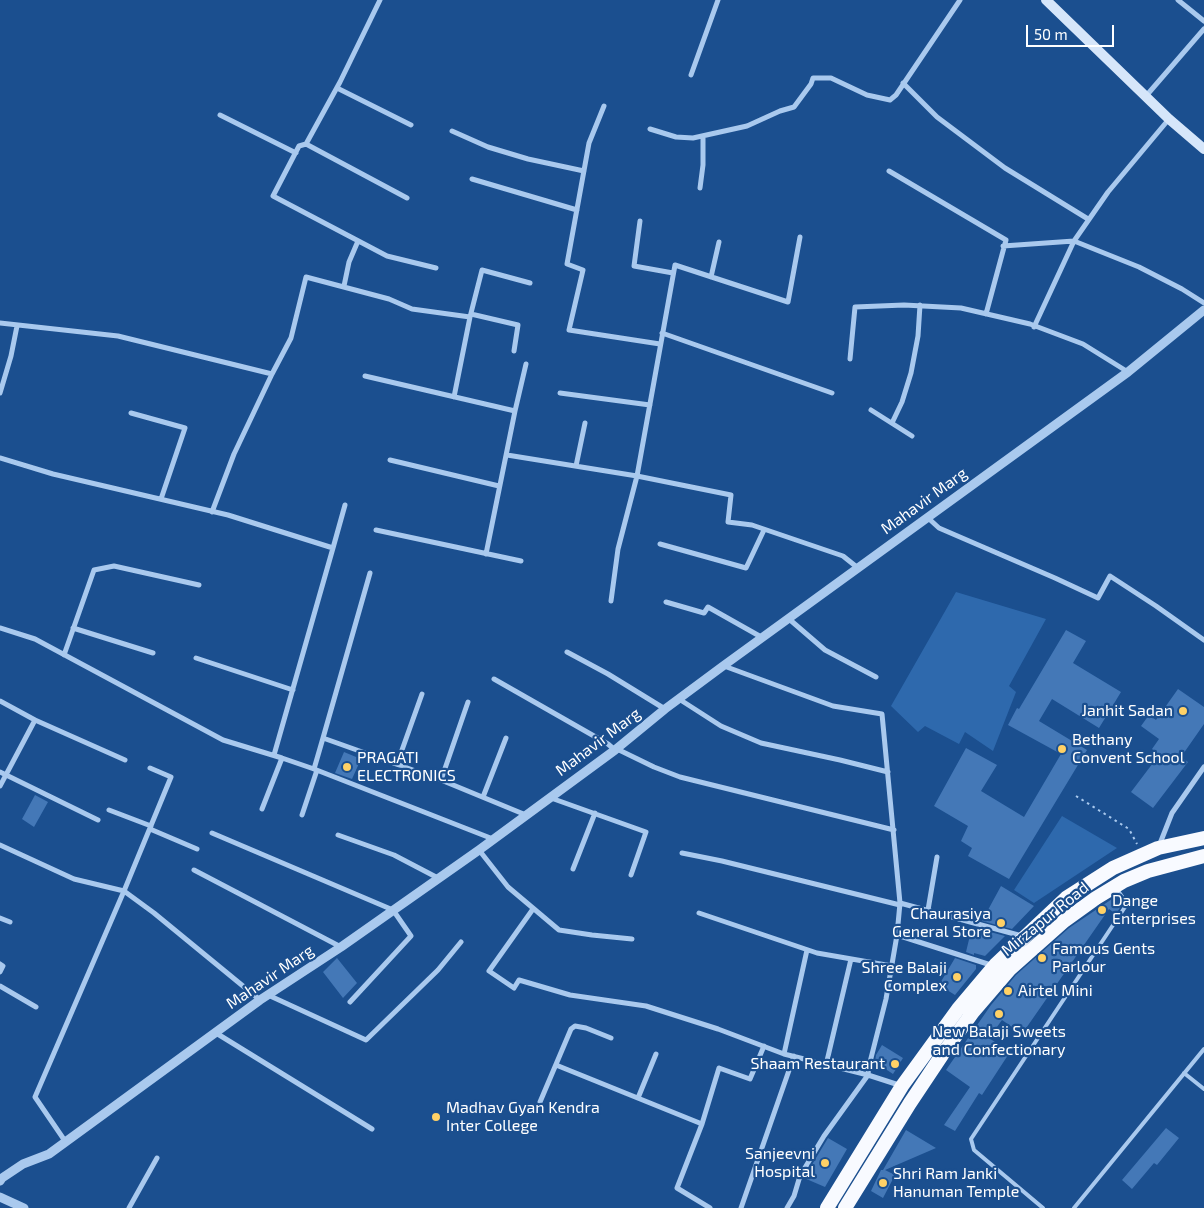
<!DOCTYPE html>
<html>
<head>
<meta charset="utf-8">
<style>
  body { margin:0 }
  #map { position:relative; width:1204px; height:1208px; overflow:hidden; background:#1b4f8f; font-family:"Exo 2",sans-serif }
  canvas { display:block }
  .scale { position:absolute; left:1026px; top:25px; width:88px; height:22px; box-sizing:border-box; border:2px solid #fff; border-top:0; padding-left:6px; font-size:15px; line-height:18px; white-space:nowrap; color:#fff; -webkit-text-stroke:4px #1b4f8f; paint-order:stroke }
</style>
</head>
<body>
<div id="map">
<canvas width="1204" height="1208"></canvas>
<div class="scale">50 m</div>
</div>
<script>
const ctx = document.querySelector('canvas').getContext('2d');
ctx.lineJoin = 'round';
function fill(path, color) { ctx.fillStyle = color; ctx.fill(path, 'evenodd'); }
const shape = rows => new Path2D(rows.map(r => 'M' + r).join(''));
function stroke(path, color, width, dash) { ctx.strokeStyle = color; ctx.lineWidth = width; ctx.lineCap = dash ? 'butt' : 'round'; ctx.setLineDash(dash || []); ctx.stroke(path); }
function label(font, color, halo, rows, align = 'center') {
  ctx.font = font + ' "Exo 2",sans-serif'; ctx.lineWidth = 4.5; ctx.setLineDash([]); ctx.textBaseline = 'middle'; ctx.strokeStyle = halo; ctx.fillStyle = color; for (const [text, x, y, turn = 0] of rows) {
    ctx.save(); ctx.translate(x, y); ctx.rotate((+turn || 0) * Math.PI / 180); ctx.textAlign = isNaN(turn) ? turn : align; if (halo) ctx.strokeText(text, 0, 0); ctx.fillText(text, 0, 0); ctx.restore();
  }
}
const green = shape([
  [956,592,1046,619,1009,686,1016,692,993,751,965,732,959,744,925,726,918,732,891,706],
  [1062,816,1117,848,1034,903,1014,890]
]);
const building = shape([
  [1066,630,1086,641,1073,663,1121,692,1099,728,1052,699,1039,721,1087,750,1009,879,968,856,972,848,961,841,968,826,934,806,966,748,997,765,981,791,1024,817,1061,754,1008,725,1017,708,1019,709],
  [1178,689,1204,707,1204,724,1181,757,1188,762,1153,808,1131,792,1159,755,1152,749,1159,739,1141,726,1149,715,1156,720],
  [344,752,361,759,352,779,335,773],
  [35,795,48,802,34,827,22,819],
  [1001,886,1034,906,1012,929,982,921],
  [1112,899,1121,906,1116,914,1109,909,1022,1034,1002,1020,989,1038,1010,1052,982,1095,979,1093,955,1131,944,1125,970,1087,946,1070,991,1005,1016,975,1069,928],
  [972,927,1005,936,985,956,974,953,974,955,966,952],
  [337,958,357,983,343,998,323,972],
  [955,958,976,965,976,969,955,995,939,985],
  [882,1045,903,1058,893,1074,875,1062,876,1055],
  [1166,1128,1179,1138,1157,1165,1154,1163,1132,1189,1122,1180],
  [906,1130,936,1148,885,1170,895,1175,883,1198,871,1191,881,1170,883,1170],
  [828,1138,847,1149,825,1187,804,1178]
]);
const path = shape([
  [1076,796,1129,829,1137,844]
]);
const service = shape([
  [1184,1073,1204,1089],
  [1043,1208,974,1150,971,1139,1125,907,1125,901,1116,888],
  [1074,1208,1204,1049]
]);
const minor = shape([
  [380,0,340,82,306,144,299,146,273,196,387,256,436,268],
  [1178,0,1204,21],
  [691,75,718,0],
  [903,83,937,117,1005,168,1088,219],
  [337,88,411,125],
  [1146,96,1204,29],
  [604,106,589,143,567,264,583,270,569,330,660,344],
  [220,115,296,153],
  [650,129,676,137,693,138,747,126,780,111,794,107,811,84,813,78,831,78,867,95,890,100,896,95,960,0],
  [452,131,488,147,528,159,584,171],
  [306,144,407,198],
  [889,171,1006,240,986,314],
  [472,179,577,210],
  [700,188,703,165,703,136],
  [640,221,634,266,673,273],
  [1003,246,1074,241,1139,267,1182,289,1204,303],
  [711,277,719,242],
  [344,286,349,262,358,241],
  [471,314,518,325,514,351],
  [0,323,118,336,272,374,234,454,212,512],
  [1034,327,1074,241,1108,192,1169,119],
  [662,333,832,393],
  [850,359,855,307,904,305,961,308,1030,324,1083,344,1128,372],
  [272,374,291,338,306,277,389,299,412,309,470,317],
  [365,376,515,411,486,554],
  [0,393,11,356,17,326],
  [560,393,650,405],
  [454,397,470,317,482,270,530,283],
  [871,410,912,436],
  [515,411,526,364],
  [131,413,185,428,161,499],
  [892,423,902,402,911,373,918,336,920,305],
  [507,455,637,476,731,495,728,522,752,525,843,556,858,568],
  [0,458,53,474,228,515,333,548,274,755],
  [390,460,499,486],
  [576,466,585,423],
  [927,517,939,528,1055,578,1098,598,1110,576,1156,606,1204,640],
  [376,530,521,561],
  [660,544,746,568,764,530],
  [333,548,345,505],
  [370,573,323,738,441,780,526,815],
  [611,601,618,549,637,476,675,265,788,302,800,237],
  [666,602,704,613,708,607,763,638],
  [789,619,825,650,876,677],
  [0,628,35,639,223,740,282,758,314,769,493,839],
  [73,628,153,653],
  [567,652,608,674,665,709],
  [64,655,94,570,114,566,199,585],
  [196,658,293,690],
  [724,666,833,706,882,714,900,903,897,935,886,999,869,1066,868,1075,824,1136,800,1176,794,1196,787,1208],
  [494,679,608,744,615,750],
  [679,699,721,726,761,743,840,760,888,772],
  [0,701,35,720,0,786],
  [35,720,125,760],
  [617,749,654,767,680,777,894,830],
  [397,764,422,694],
  [314,769,323,738],
  [0,772,98,820],
  [441,780,468,702],
  [483,797,506,738],
  [551,798,646,832,631,875],
  [262,809,282,758],
  [109,810,151,826],
  [302,815,317,770],
  [150,829,197,849],
  [212,833,393,910,411,936,350,1002],
  [338,835,394,855,438,878],
  [0,845,74,879,124,891,154,913,260,1000],
  [1159,846,1172,813,1204,767],
  [479,850,508,887,559,930,592,935,632,939],
  [682,853,722,861,900,905],
  [573,869,595,813],
  [194,870,341,947],
  [900,903,1022,936],
  [533,909,489,971,514,988,519,980,570,995,646,1006,718,1029,784,1054,868,1075,902,1086],
  [928,910,937,857],
  [699,913,817,953,892,966],
  [0,918,10,922],
  [897,935,994,966],
  [0,964,3,966,0,972],
  [0,986,36,1007],
  [268,995,366,1040,438,970,461,942],
  [216,1033,372,1129],
  [784,1054,807,950],
  [556,1065,702,1124],
  [826,1065,851,959],
  [638,1098,656,1054],
  [540,1102,571,1029,575,1026,586,1028,611,1038],
  [65,1141,35,1097,124,891,171,777,150,768],
  [129,1208,157,1158],
  [710,1208,677,1188,702,1124,719,1068,750,1079,764,1046],
  [741,1208,794,1056]
]);
const tertiary = shape([
  [0,1181,2,1178,23,1164,49,1154,260,1000,341,947,479,850,615,750,665,709,723,666,1128,372,1204,310],
  [0,1197,24,1208]
]);
const secondary = shape([
  [1046,0,1169,119,1204,149]
]);
const trunk = shape([
  [827,1208,902,1086,958,1009,996,964,1066,898,1113,868,1158,848,1204,838],
  [845,1208,910,1103,942,1055,973,1012,1010,969,1064,921,1096,898,1124,881,1148,871,1204,856]
]);
const markers = [
  [1183,711,5,"#ffd166"],
  [1062,749,5,"#ffd166"],
  [347,767,5,"#ffd166"],
  [1102,910,5,"#ffd166"],
  [1001,923,5,"#ffd166"],
  [1042,958,5,"#ffd166"],
  [957,977,5,"#ffd166"],
  [1008,991,5,"#ffd166"],
  [999,1014,5,"#ffd166"],
  [895,1064,5,"#ffd166"],
  [436,1117,5,"#ffd166"],
  [825,1163,5,"#ffd166"],
  [883,1183,5,"#ffd166"]
];
const streetNames = [
  ["Mahavir Marg",924,501,-36],
  ["Mahavir Marg",598,742,-37],
  ["Mirzapur Road",1045,919,-39],
  ["Mahavir Marg",270,977,-34]
];
const poiNames = [
  ["Janhit Sadan",1173,711,"right"],
  ["Bethany",1072,740],
  ["Convent School",1072,758],
  ["PRAGATI",357,758],
  ["ELECTRONICS",357,776],
  ["Dange",1112,901],
  ["Enterprises",1112,919],
  ["Chaurasiya",991,914,"right"],
  ["General Store",991,932,"right"],
  ["Famous Gents",1052,949],
  ["Parlour",1052,967],
  ["Shree Balaji",947,968,"right"],
  ["Complex",947,986,"right"],
  ["Airtel Mini",1018,991],
  ["New Balaji Sweets",999,1032,"center"],
  ["and Confectionary",999,1050,"center"],
  ["Shaam Restaurant",885,1064,"right"],
  ["Madhav Gyan Kendra",446,1108],
  ["Inter College",446,1126],
  ["Sanjeevni",815,1154,"right"],
  ["Hospital",815,1172,"right"],
  ["Shri Ram Janki",893,1174],
  ["Hanuman Temple",893,1192]
];
fill(green, '#2e69ad');
fill(building, '#4478b7');
stroke(path, '#a9c9ee', 2, [2.5, 4]);
stroke(service, '#a9c9ee', 4);
stroke(minor, '#a9c9ee', 5);
stroke(tertiary, '#a9c9ee', 9);
stroke(secondary, '#d6e6fa', 10);
stroke(trunk, '#f8faff', 14);
for (const [x, y, r, color] of markers) { const dot = new Path2D(); dot.arc(x, y, r, 0, 2 * Math.PI); ctx.fillStyle = color; ctx.fill(dot); stroke(dot, '#1b4f8f', 2); }
label('16px', '#fff', '#1b4f8f', streetNames);
label('16px', '#fff', '#1b4f8f', poiNames, 'left');
</script>
</body>
</html>
